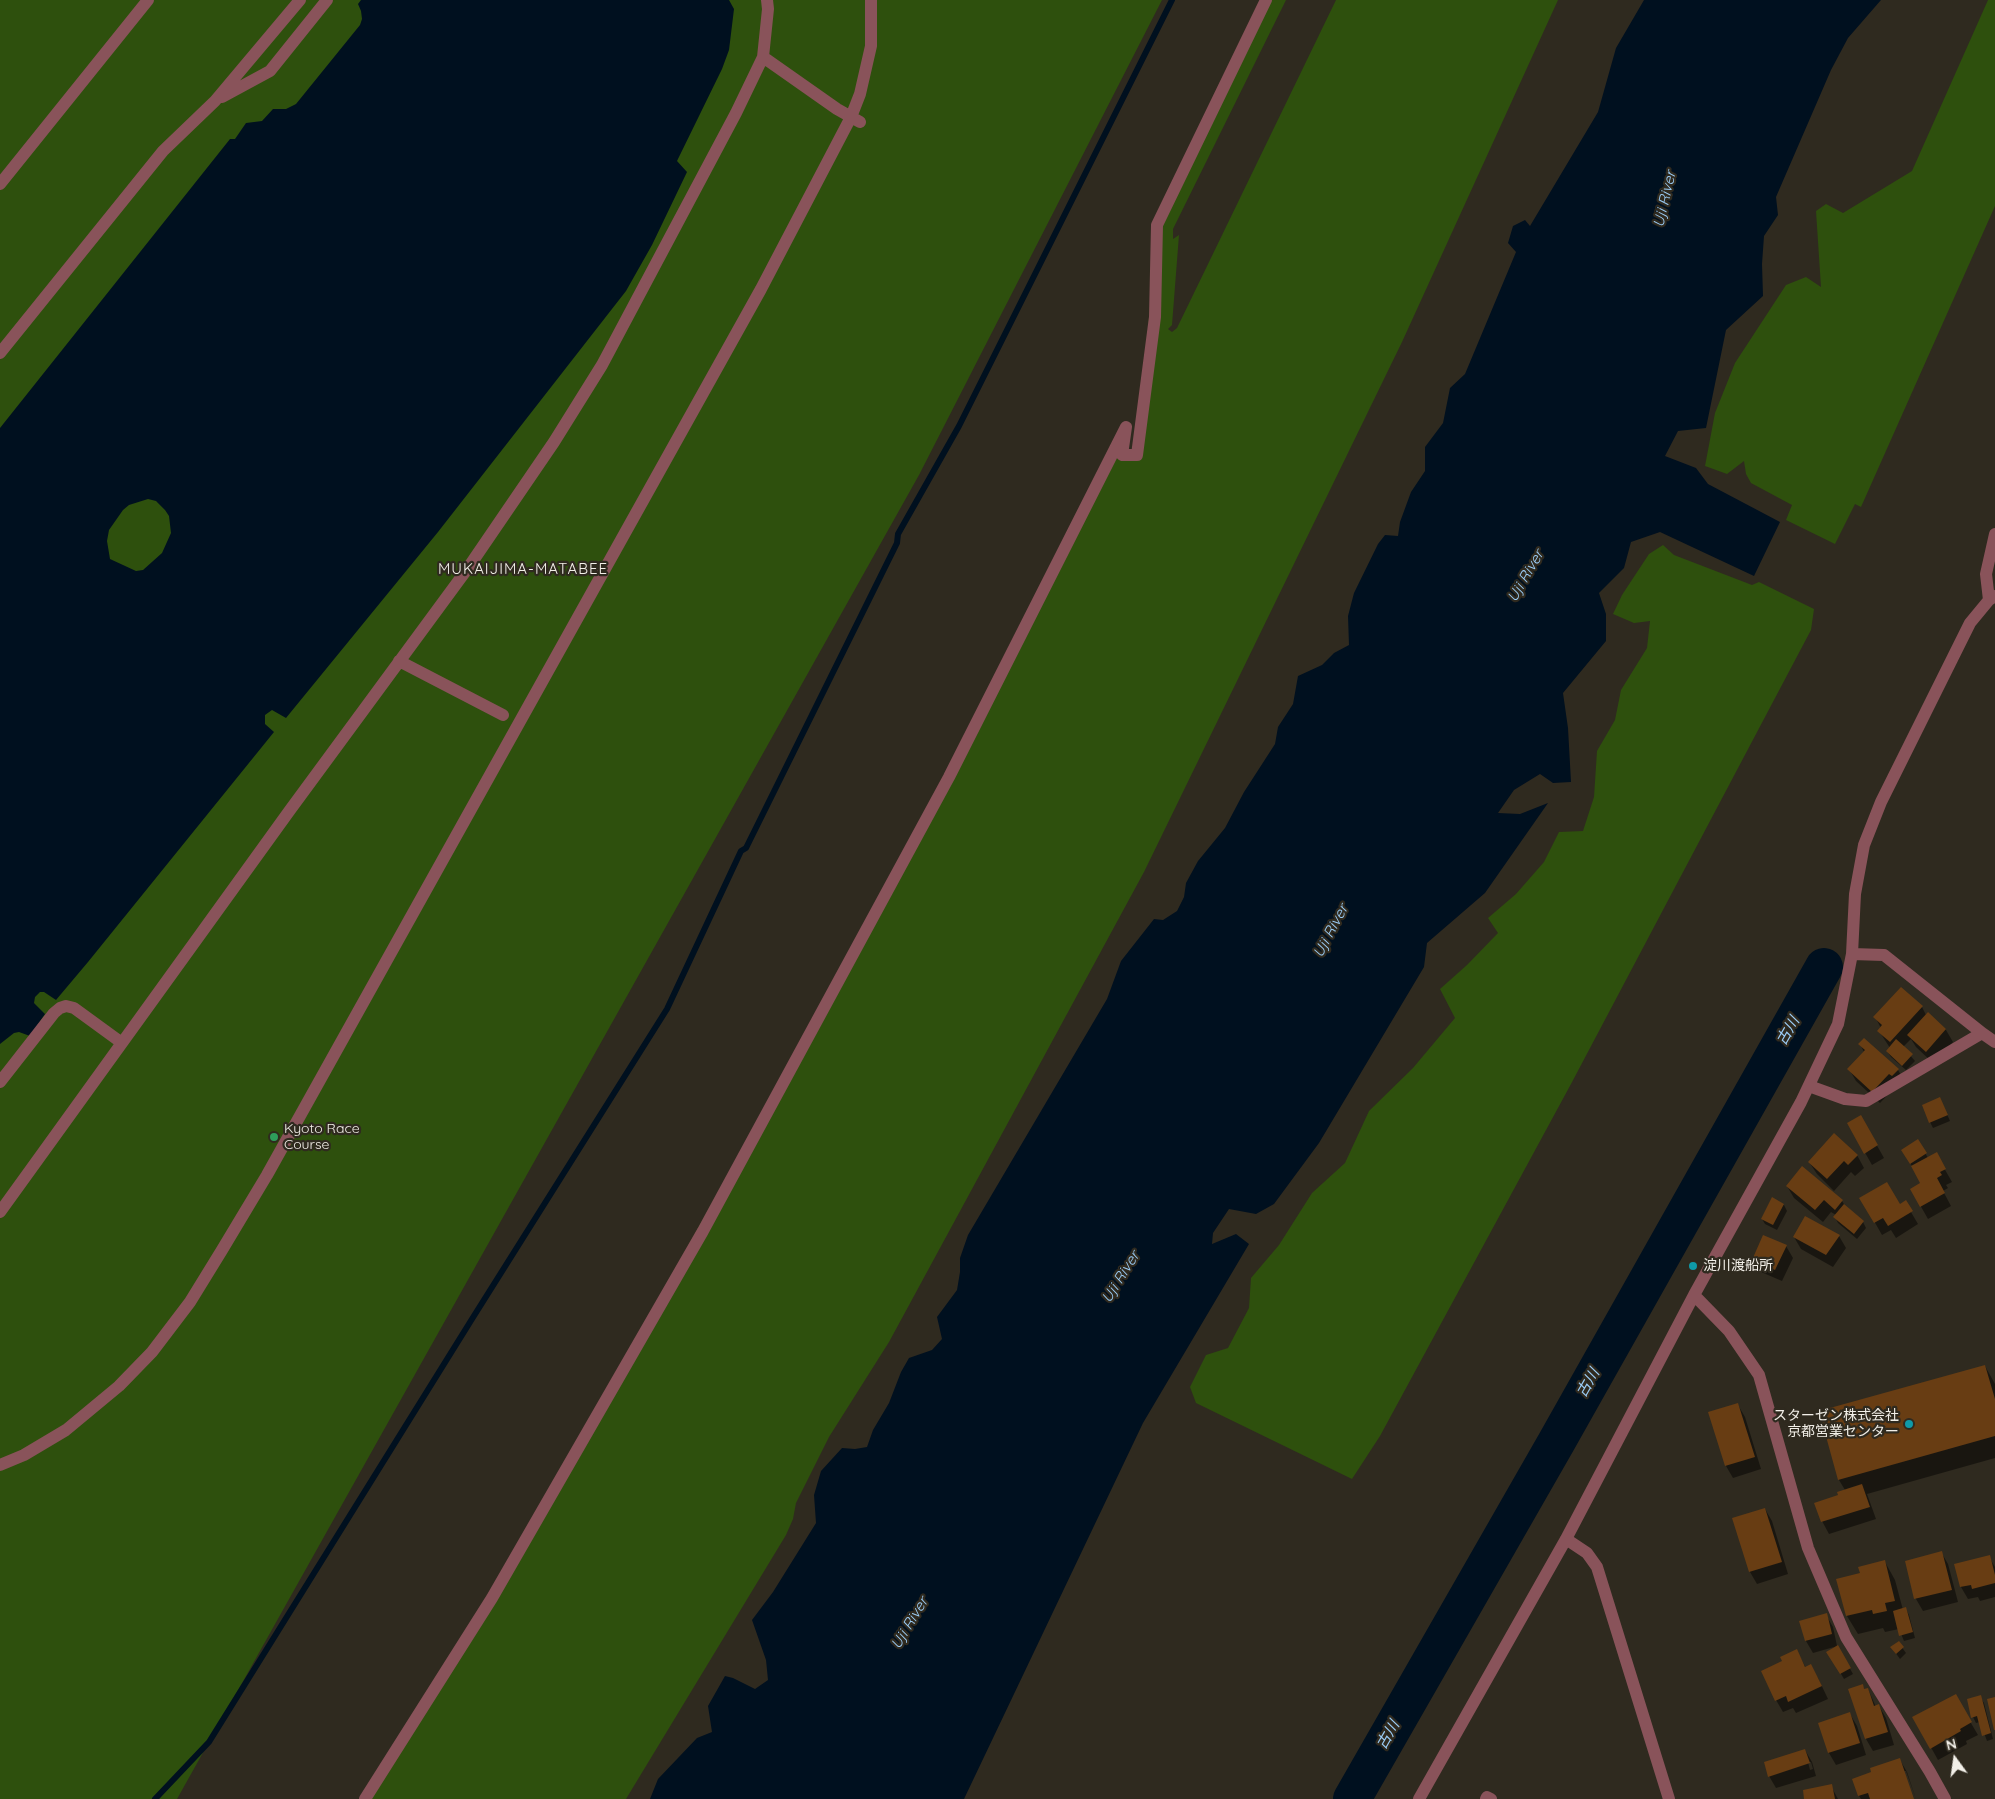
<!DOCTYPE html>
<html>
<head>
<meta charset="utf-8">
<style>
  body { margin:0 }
  #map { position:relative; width:1995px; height:1799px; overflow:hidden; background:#2f2a1f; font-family:Quicksand,sans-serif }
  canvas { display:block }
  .north { position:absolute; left:1930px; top:1734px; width:50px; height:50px; -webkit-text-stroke:4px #2f2a1f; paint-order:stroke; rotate:346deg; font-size:14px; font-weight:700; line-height:20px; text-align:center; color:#f2efe8 }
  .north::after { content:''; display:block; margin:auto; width:18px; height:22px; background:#f2efe8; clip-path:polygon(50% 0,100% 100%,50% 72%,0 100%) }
</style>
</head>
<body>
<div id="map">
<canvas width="1995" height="1799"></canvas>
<div class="north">N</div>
</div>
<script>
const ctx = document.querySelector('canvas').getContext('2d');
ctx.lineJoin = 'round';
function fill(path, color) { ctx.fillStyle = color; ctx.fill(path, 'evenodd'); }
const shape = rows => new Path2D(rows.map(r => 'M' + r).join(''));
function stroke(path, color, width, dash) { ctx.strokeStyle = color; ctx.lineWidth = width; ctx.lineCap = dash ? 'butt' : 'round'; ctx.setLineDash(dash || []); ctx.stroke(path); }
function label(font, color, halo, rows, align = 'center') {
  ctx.font = font + ' Quicksand,"Noto Sans JP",sans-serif'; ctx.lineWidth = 4.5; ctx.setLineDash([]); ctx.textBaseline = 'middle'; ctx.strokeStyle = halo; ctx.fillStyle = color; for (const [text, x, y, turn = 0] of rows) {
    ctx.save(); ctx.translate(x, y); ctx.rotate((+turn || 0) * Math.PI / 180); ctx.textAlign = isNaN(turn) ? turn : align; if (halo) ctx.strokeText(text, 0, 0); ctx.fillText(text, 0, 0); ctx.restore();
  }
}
const green = shape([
  [0,0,1162,0,919,475,177,1799,0,1799],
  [1266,0,1286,0,1173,229,1173,239,1179,235,1172,325,1168,329,1172,332,1177,328,1336,0,1558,0,1402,342,1144,872,889,1342,829,1437,796,1503,793,1519,786,1535,626,1799,365,1799,492,1598,949,777,1126,427,1122,455,1137,455,1157,225],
  [1988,0,1995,0,1995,206,1861,507,1855,504,1835,544,1786,520,1792,505,1751,483,1746,474,1744,461,1727,474,1705,466,1715,413,1735,363,1786,285,1806,277,1821,287,1816,211,1826,204,1843,213,1912,171],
  [1663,545,1674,555,1752,585,1759,582,1814,609,1811,630,1571,1084,1380,1436,1352,1479,1196,1403,1190,1387,1206,1355,1228,1348,1249,1308,1251,1278,1279,1245,1312,1193,1345,1163,1369,1111,1413,1068,1455,1018,1440,989,1467,965,1498,933,1488,918,1516,894,1544,862,1559,832,1583,831,1594,797,1597,751,1615,720,1621,690,1647,648,1650,621,1634,623,1613,614,1622,595,1649,554]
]);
const water = shape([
  [361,0,729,0,734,9,729,50,722,69,677,161,687,172,652,245,626,291,438,532,286,718,272,710,265,715,265,724,274,732,88,962,56,1000,44,992,40,992,35,997,34,1003,45,1014,30,1036,19,1032,14,1033,0,1044,0,428,230,139,235,139,246,123,262,121,273,109,286,109,296,104,360,25,362,19,361,11,358,4],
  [148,499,156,501,165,510,169,516,171,533,162,553,143,570,136,571,110,559,107,541,109,530,123,510,129,505],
  [1644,0,1881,0,1848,38,1831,70,1776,197,1778,215,1764,236,1762,264,1763,296,1726,330,1706,428,1678,431,1665,456,1696,468,1708,484,1780,522,1754,576,1660,532,1631,542,1624,568,1599,593,1606,614,1606,641,1563,693,1568,728,1571,782,1553,783,1540,774,1514,790,1498,813,1520,814,1548,803,1485,893,1427,943,1424,967,1319,1143,1274,1204,1256,1214,1229,1209,1213,1233,1212,1244,1236,1234,1249,1244,1143,1423,964,1799,650,1799,658,1779,697,1738,712,1732,708,1706,725,1676,733,1678,755,1689,768,1680,766,1660,752,1620,773,1592,816,1523,814,1495,821,1471,842,1448,855,1449,867,1447,873,1430,889,1403,901,1372,909,1358,932,1350,942,1339,937,1317,957,1290,960,1272,960,1258,968,1235,1107,999,1121,961,1154,919,1163,920,1177,911,1184,897,1186,883,1198,861,1225,828,1244,792,1275,744,1278,727,1293,704,1298,676,1322,665,1334,653,1349,645,1348,616,1354,593,1378,544,1385,535,1398,536,1400,522,1411,492,1425,471,1425,447,1443,423,1450,388,1465,374,1516,252,1508,243,1513,226,1525,220,1530,226,1598,112,1616,48]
]);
const shadow = shape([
  [1922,1007,1926,1015,1928,1014,1946,1030,1953,1042,1933,1063,1916,1047,1911,1039,1903,1047,1915,1061,1906,1070,1891,1057,1887,1051,1890,1048,1879,1031,1881,1028,1875,1017],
  [1860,1044,1898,1070,1905,1082,1897,1085,1880,1103,1856,1081,1849,1069,1864,1052],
  [1943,1105,1950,1121,1933,1128,1930,1122],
  [1861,1117,1884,1158,1872,1165,1849,1124],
  [1918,1141,1928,1158,1936,1154,1952,1182,1946,1185,1948,1188,1943,1191,1951,1206,1928,1219,1911,1189,1922,1183,1903,1151],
  [1857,1155,1864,1168,1855,1176,1851,1172,1834,1191,1817,1174,1809,1162],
  [1802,1168,1842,1201,1847,1209,1863,1222,1866,1228,1857,1239,1838,1223,1835,1217,1836,1215,1831,1212,1823,1222,1794,1198,1787,1186],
  [1861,1198,1899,1206,1905,1202,1918,1224,1896,1238,1891,1230,1882,1235],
  [1772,1199,1784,1205,1787,1211,1777,1230,1765,1224,1762,1219],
  [1839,1236,1846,1248,1833,1267,1801,1249,1794,1237],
  [1786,1246,1793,1258,1782,1281,1761,1272,1754,1260],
  [1985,1366,1995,1384,1995,1458,1867,1494,1876,1519,1829,1534,1822,1521,1845,1490,1839,1480,1820,1412],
  [1738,1405,1745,1417,1761,1469,1733,1478,1726,1466,1710,1413],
  [1765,1509,1772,1521,1788,1574,1757,1584,1750,1572],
  [1941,1552,1948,1564,1958,1602,1923,1611,1916,1599,1906,1562],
  [1989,1557,1995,1567,1995,1597,1980,1601,1978,1597,1968,1599,1961,1587,1956,1565],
  [1885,1562,1895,1580,1903,1610,1906,1609,1909,1615,1915,1638,1904,1641,1899,1629,1885,1632,1883,1628,1858,1634,1847,1616,1861,1574],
  [1826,1615,1833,1627,1837,1646,1853,1674,1844,1679,1828,1652,1834,1647,1813,1653,1806,1641,1801,1622],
  [1898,1642,1906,1653,1900,1659,1892,1648],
  [1796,1650,1806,1668,1818,1678,1828,1699,1796,1713,1793,1708,1783,1712,1776,1700,1784,1661],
  [1868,1689,1876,1707,1879,1706,1886,1718,1894,1745,1873,1751,1866,1739,1850,1690],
  [1955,1696,1978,1735,1966,1741,1967,1744,1938,1760,1914,1717],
  [1980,1697,1984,1703,1993,1739,1987,1741,1980,1722,1976,1723,1973,1717],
  [1850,1714,1857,1726,1866,1755,1836,1765,1829,1753,1820,1724],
  [1805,1750,1812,1762,1816,1776,1776,1788,1769,1776],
  [1808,1762,1811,1762,1813,1769,1810,1770],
  [1900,1760,1907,1772,1916,1799,1906,1771,1903,1771,1913,1799,1861,1799,1859,1796],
  [1831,1786,1838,1799,1806,1799]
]);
const stream = shape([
  [155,1799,209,1742,472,1319,667,1009,741,851,746,848,897,543,898,534,959,426,1172,0]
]);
const river = shape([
  [1352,1799,1557,1441,1824,967]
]);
const building = shape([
  [1901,987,1923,1006,1890,1042,1877,1031,1882,1025,1873,1017],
  [1928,1012,1946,1029,1926,1052,1907,1035],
  [1864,1038,1899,1069,1892,1076,1889,1074,1872,1092,1847,1069,1865,1050,1858,1044],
  [1896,1039,1913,1054,1902,1066,1886,1051],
  [1940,1097,1948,1115,1929,1123,1922,1105],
  [1861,1115,1878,1145,1864,1154,1847,1123],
  [1834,1133,1858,1155,1848,1165,1844,1161,1827,1179,1808,1162],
  [1918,1139,1927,1153,1910,1164,1901,1150],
  [1937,1152,1946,1169,1940,1172,1942,1175,1937,1178,1945,1193,1920,1207,1910,1189,1920,1183,1911,1166],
  [1802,1166,1843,1200,1835,1210,1824,1200,1815,1210,1786,1186],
  [1887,1182,1900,1204,1906,1200,1913,1211,1888,1226,1883,1218,1874,1223,1859,1198],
  [1772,1197,1784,1204,1773,1225,1761,1219],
  [1844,1204,1864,1221,1854,1234,1833,1217],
  [1805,1216,1840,1235,1826,1255,1793,1237],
  [1763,1235,1787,1245,1775,1270,1752,1260],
  [1985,1365,1995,1399,1995,1436,1838,1480,1819,1411],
  [1738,1403,1755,1457,1725,1466,1708,1412],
  [1862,1484,1870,1507,1821,1522,1814,1503,1838,1495,1837,1492],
  [1765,1508,1782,1562,1749,1572,1732,1518],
  [1942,1551,1952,1590,1914,1599,1905,1561],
  [1990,1555,1995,1575,1995,1583,1972,1589,1971,1585,1960,1587,1954,1564],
  [1885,1560,1895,1601,1885,1603,1887,1611,1873,1614,1872,1610,1846,1616,1836,1579,1860,1573,1858,1567],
  [1906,1607,1913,1632,1899,1636,1893,1611],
  [1827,1613,1832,1634,1805,1641,1799,1621],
  [1899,1641,1904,1647,1896,1654,1890,1647],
  [1838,1645,1851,1668,1840,1674,1826,1652],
  [1797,1649,1805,1667,1811,1664,1822,1686,1788,1702,1786,1696,1775,1701,1761,1671,1782,1661,1780,1657],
  [1863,1684,1864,1689,1868,1688,1874,1706,1879,1704,1888,1732,1865,1739,1848,1689],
  [1956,1694,1972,1722,1960,1729,1961,1731,1930,1749,1912,1717],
  [1981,1695,1991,1733,1982,1736,1977,1716,1971,1718,1967,1699],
  [1995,1697,1995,1730,1994,1730,1987,1699],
  [1850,1712,1860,1743,1828,1753,1818,1723],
  [1805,1749,1810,1763,1768,1777,1764,1762],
  [1900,1758,1914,1799,1870,1799,1868,1793,1858,1796,1852,1779,1871,1772,1870,1768],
  [1832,1784,1835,1799,1804,1799,1803,1790]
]);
const minor = shape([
  [763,57,837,109,860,122],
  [222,97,270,71,327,0],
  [0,184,148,0],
  [0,353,163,151,215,101,300,0],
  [1989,600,1986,574,1995,534],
  [399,661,503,715],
  [1852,954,1884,955,1982,1033],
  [0,1082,54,1013,60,1008,66,1006,74,1008,122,1043],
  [1809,1086,1845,1099,1866,1101,1982,1033,1995,1042],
  [0,1212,290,810,468,568,554,442,602,365,736,113,763,57,768,9,767,0],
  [1694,1295,1729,1331,1759,1375,1808,1548,1846,1637,1930,1772,1945,1799],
  [0,1465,24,1455,66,1430,119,1386,152,1352,190,1302,222,1250,267,1175,761,289,851,117,860,94,871,46,871,0],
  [1566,1539,1587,1553,1597,1567,1669,1799],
  [365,1799,492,1598,703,1231,949,777,1126,427,1122,455,1137,455,1155,317,1157,225,1266,0],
  [1419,1799,1566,1539,1694,1295,1801,1102,1838,1024,1852,954,1855,894,1864,845,1881,802,1970,623,1989,600,1995,596],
  [1486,1799,1487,1797,1491,1799]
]);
const markers = [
  [274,1137,5,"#2e9e5b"],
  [1693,1266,5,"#0f9aa8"],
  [1909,1424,5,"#0f9aa8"]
];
const poiNames = [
  ["Kyoto Race",284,1129],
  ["Course",284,1145],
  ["淀川渡船所",1703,1266],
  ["スターゼン株式会社",1899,1416,"right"],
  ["京都営業センター",1899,1432,"right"]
];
const waterNames = [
  ["Uji River",1665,199,-77],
  ["Uji River",1526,576,-60],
  ["Uji River",1331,931,-62],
  ["古川",1788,1031,-60],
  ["Uji River",1121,1277,-58],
  ["古川",1588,1383,-60],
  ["Uji River",910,1623,-59],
  ["古川",1388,1735,-60]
];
const neighbourhoodNames = [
  ["MUKAIJIMA-MATABEE",523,569]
];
fill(green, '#2e500d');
fill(water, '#00101f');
fill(shadow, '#0007');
stroke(stream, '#00101f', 6);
stroke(river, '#00101f', 38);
fill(building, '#683d13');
stroke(minor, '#89535a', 12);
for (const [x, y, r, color] of markers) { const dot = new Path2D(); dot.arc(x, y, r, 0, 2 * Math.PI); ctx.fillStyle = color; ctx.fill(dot); stroke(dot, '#2f2a1f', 2); }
label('14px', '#f2efe8', '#2f2a1f', poiNames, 'left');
label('italic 15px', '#9ccef8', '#2f2a1f', waterNames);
ctx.letterSpacing = '1px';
label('15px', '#f2efe8', '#2f2a1f', neighbourhoodNames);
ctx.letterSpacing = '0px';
</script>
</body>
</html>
